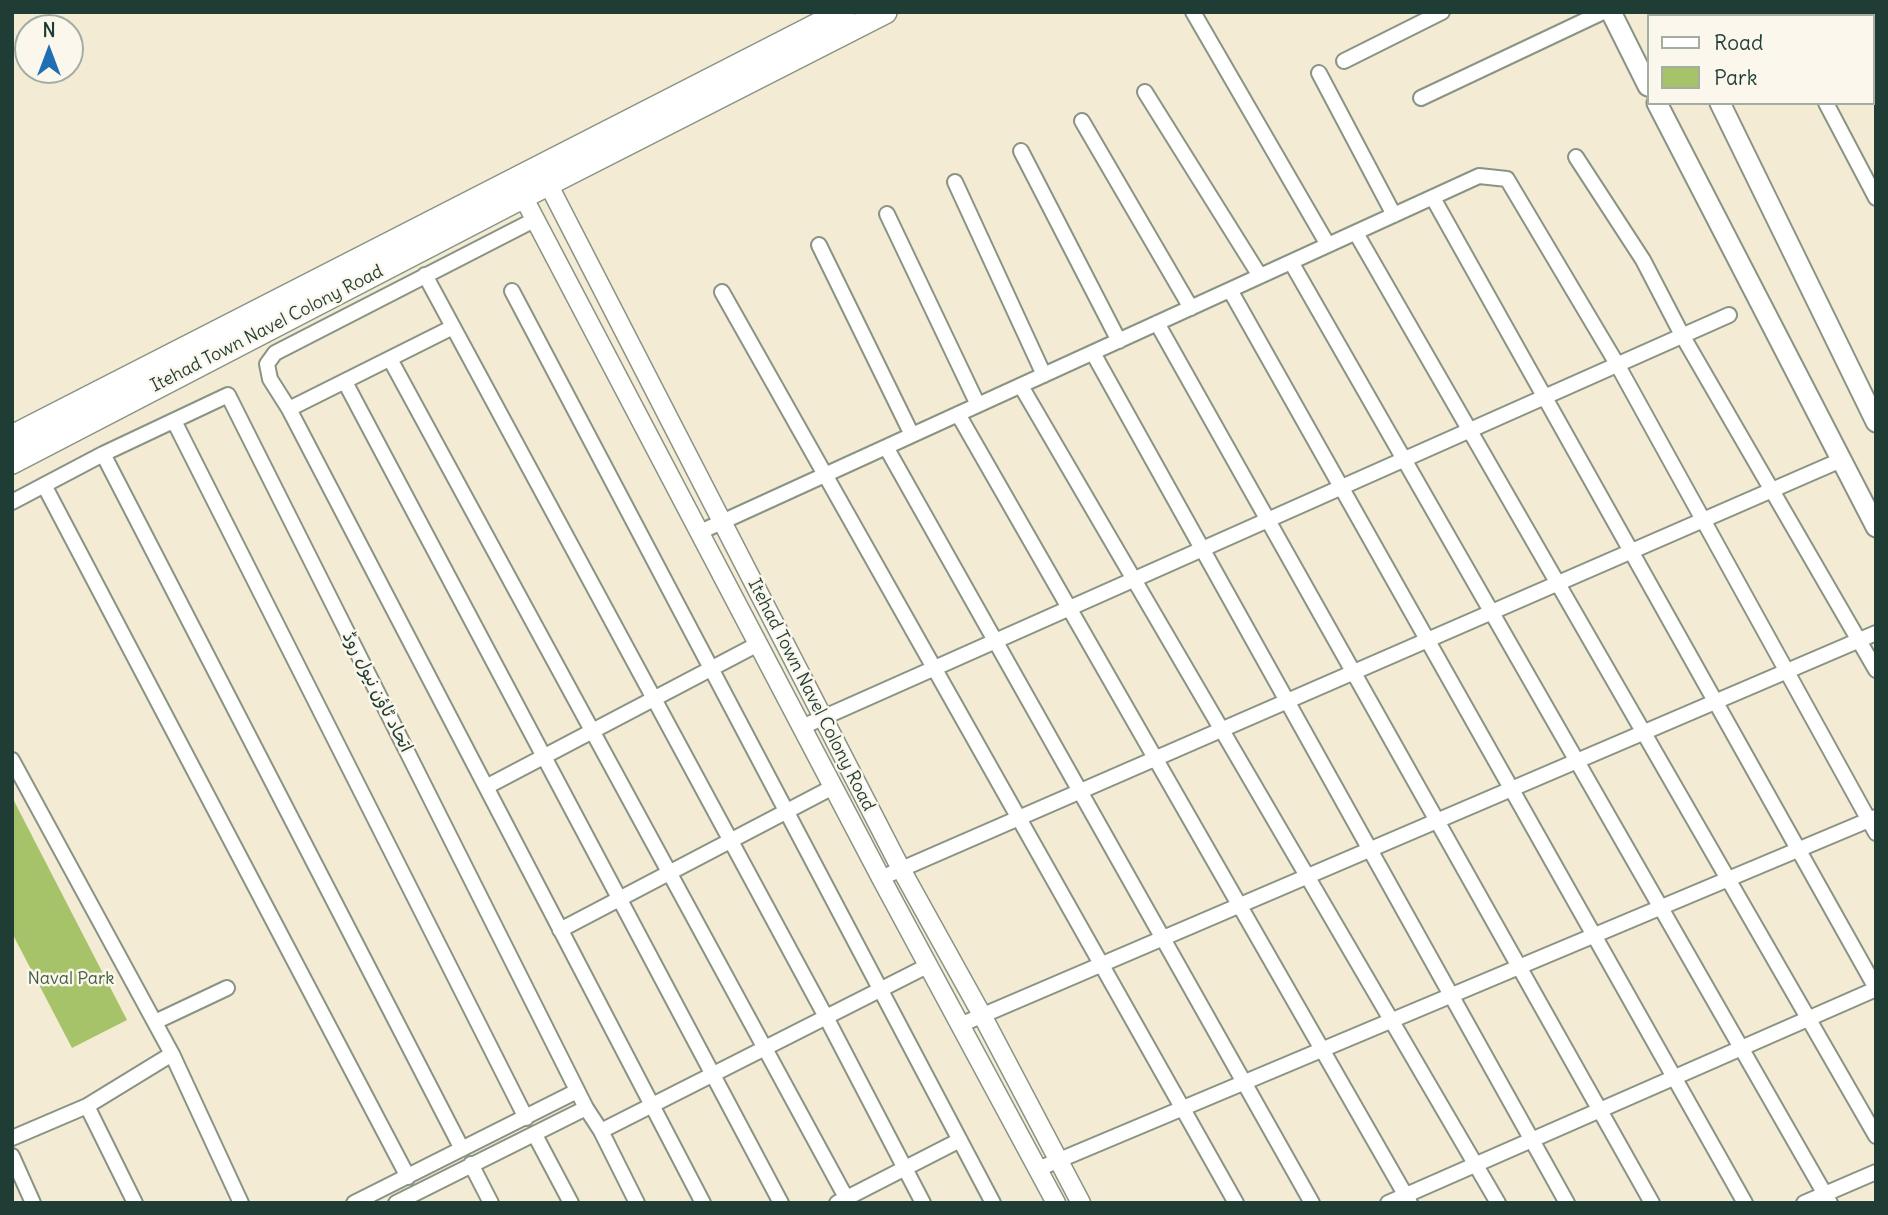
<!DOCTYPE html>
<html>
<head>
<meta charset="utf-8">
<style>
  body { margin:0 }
  #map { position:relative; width:1888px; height:1215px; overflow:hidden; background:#f4ebd4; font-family:Delius,sans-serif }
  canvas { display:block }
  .frame { position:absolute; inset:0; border:14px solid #1f3d34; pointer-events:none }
  .legend { position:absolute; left:1647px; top:14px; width:228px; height:91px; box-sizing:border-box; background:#fbf7ec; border:2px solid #a3ada2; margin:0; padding:9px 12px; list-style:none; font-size:21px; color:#1f3d34 }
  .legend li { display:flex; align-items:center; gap:14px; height:35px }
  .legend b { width:35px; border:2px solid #a3ada2 }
  .north { position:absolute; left:14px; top:14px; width:70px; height:70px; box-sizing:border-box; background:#fbf7ec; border:2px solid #a3ada2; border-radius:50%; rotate:0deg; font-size:19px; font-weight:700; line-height:28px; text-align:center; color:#1f3d34 }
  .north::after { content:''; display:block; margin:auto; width:24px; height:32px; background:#1f6fb2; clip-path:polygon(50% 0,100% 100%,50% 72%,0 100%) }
</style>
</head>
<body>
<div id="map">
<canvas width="1888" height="1215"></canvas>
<div class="frame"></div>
<ul class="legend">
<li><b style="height:9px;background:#fff"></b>Road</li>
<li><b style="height:19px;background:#a6c36a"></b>Park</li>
</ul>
<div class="north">N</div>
</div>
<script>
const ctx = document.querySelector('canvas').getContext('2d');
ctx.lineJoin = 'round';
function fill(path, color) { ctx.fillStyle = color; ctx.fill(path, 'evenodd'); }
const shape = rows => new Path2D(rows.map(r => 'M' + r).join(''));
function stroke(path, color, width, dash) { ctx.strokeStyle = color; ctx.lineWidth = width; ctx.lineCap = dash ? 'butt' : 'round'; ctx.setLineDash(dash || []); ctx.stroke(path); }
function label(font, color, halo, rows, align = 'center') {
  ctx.font = font + ' Delius,"Playpen Sans Arabic",sans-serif'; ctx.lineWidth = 5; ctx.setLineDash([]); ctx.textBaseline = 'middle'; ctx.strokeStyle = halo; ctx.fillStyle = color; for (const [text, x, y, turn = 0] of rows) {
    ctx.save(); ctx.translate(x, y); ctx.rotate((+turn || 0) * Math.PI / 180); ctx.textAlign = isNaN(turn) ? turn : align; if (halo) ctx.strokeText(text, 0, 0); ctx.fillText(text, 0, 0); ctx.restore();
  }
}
const green = shape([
  [12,797,127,1020,72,1048,12,933]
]);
const minor = shape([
  [1193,12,1328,245],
  [1778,12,1780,16],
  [1849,12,1851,16],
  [1752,16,1759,12],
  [1872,57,1876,64],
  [1344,61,1442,12],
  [1319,73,1394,215],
  [1145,92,1260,276],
  [1421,98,1603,12],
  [1826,103,1876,198],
  [1082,121,1191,308],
  [1021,151,1119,341],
  [1576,157,1643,260,1682,335,1876,670],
  [955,182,1044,375],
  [1433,198,1876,988],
  [887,214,978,405],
  [534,220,275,353,267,364,270,379,289,409,703,1203],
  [1356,233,1876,1136],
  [819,245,912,435],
  [1291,262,1830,1203],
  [425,275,826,1017,923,1203],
  [1230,290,1745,1203],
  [512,291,993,1203],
  [722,292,1236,1203],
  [1157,323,1652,1203],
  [1093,353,1567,1203],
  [390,359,849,1203],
  [345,382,781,1203],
  [1021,386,1498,1203],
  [289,409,453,327],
  [958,414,1410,1203],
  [174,421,526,1118],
  [886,447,1312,1203],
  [103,454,462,1149],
  [44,485,408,1177],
  [12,502,103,454,228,395,586,1108,601,1131,637,1203],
  [700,532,1479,176,1507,179,1617,364,1876,833],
  [802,727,1729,315],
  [12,760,172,1054,241,1203],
  [486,787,758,644],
  [881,878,1841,460],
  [560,930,833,787],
  [155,1022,227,988],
  [960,1025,1876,633],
  [87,1106,135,1203],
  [601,1131,929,965],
  [535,1135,571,1203],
  [12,1138,87,1106,172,1054],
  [12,1156,33,1203],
  [471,1164,491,1203],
  [1038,1169,1876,817],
  [354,1203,577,1091],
  [396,1203,586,1108],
  [837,1203,960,1140],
  [1388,1203,1876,989],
  [1804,1203,1876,1172]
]);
const tertiary = shape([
  [543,174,901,869,982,1015,1081,1203],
  [517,185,881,878,1056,1203]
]);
const secondary = shape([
  [1611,12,1648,86],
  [1675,12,1677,16],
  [1657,103,1876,527],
  [1720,103,1876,422]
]);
const primary = shape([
  [12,437,843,12],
  [12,462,522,197,885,12]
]);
const streetNames = [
  ["Itehad Town Navel Colony Road",267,329,-27],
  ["اتحاد ٹاؤن نیول روڈ",377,692,63],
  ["Itehad Town Navel Colony Road",811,695,63]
];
const parkNames = [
  ["Naval Park",71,979]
];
fill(green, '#a6c36a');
stroke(minor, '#8a9484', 18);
stroke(tertiary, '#8a9484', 21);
stroke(secondary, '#8a9484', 23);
stroke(primary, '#8a9484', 26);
stroke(minor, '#fff', 14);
stroke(tertiary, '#fff', 18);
stroke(secondary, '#fff', 19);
stroke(primary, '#fff', 23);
label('18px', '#1f3d34', '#fbf7ec', streetNames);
label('18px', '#415e42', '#fbf7ec', parkNames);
</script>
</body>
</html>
